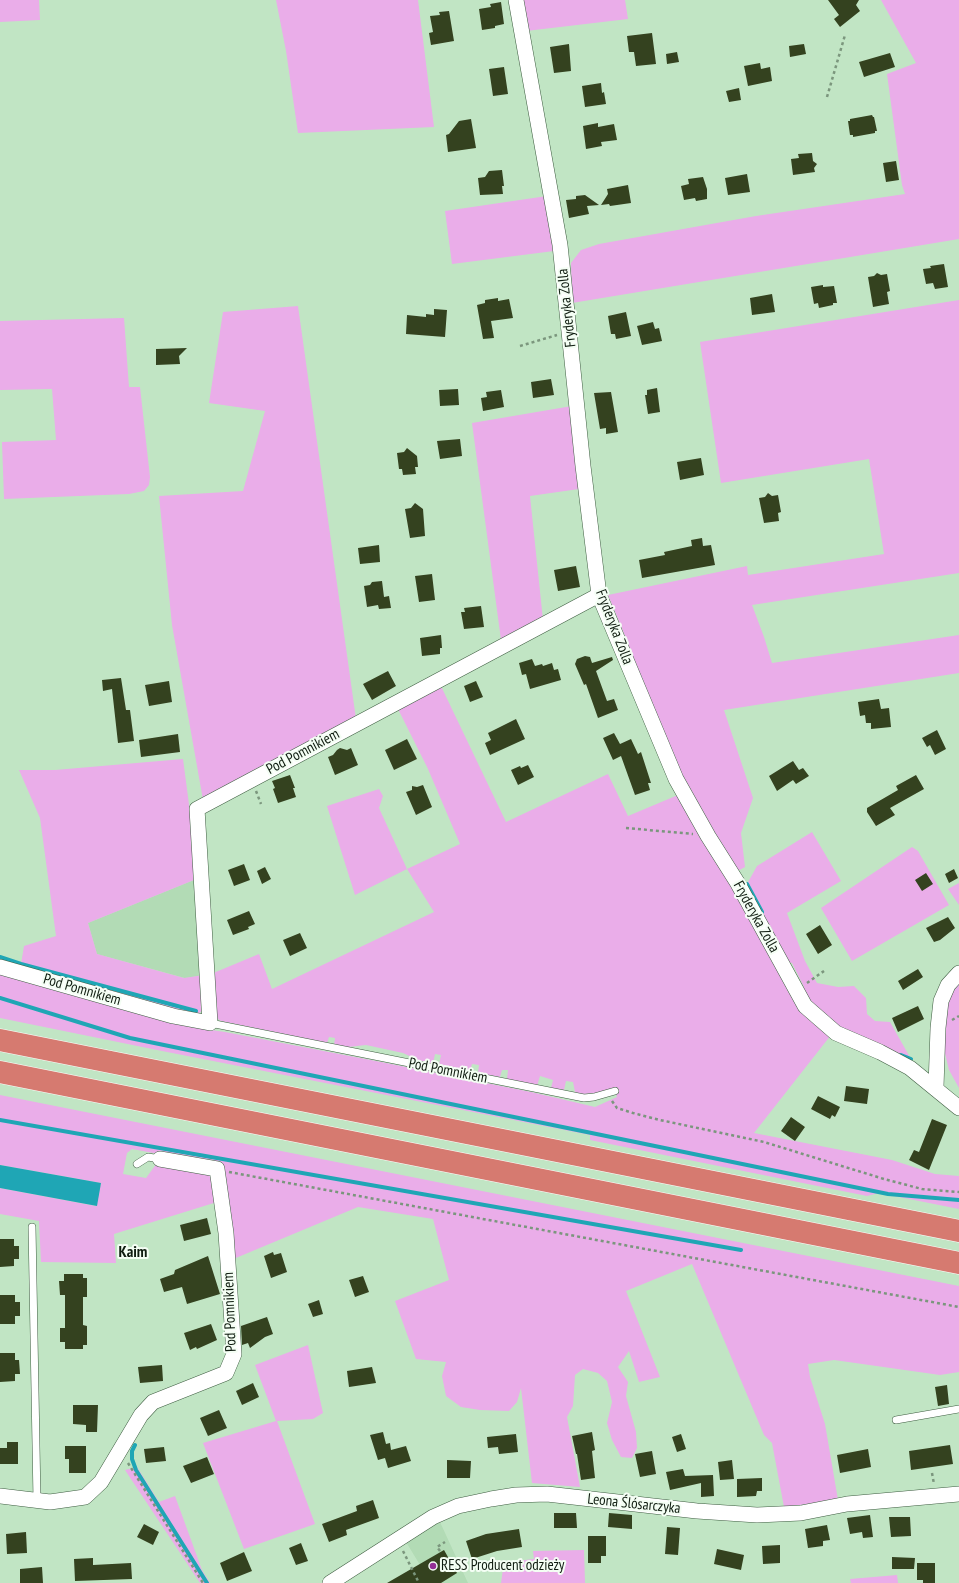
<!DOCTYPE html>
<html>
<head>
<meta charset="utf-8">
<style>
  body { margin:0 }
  canvas { display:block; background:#c1e5c4 }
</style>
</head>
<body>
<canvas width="959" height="1583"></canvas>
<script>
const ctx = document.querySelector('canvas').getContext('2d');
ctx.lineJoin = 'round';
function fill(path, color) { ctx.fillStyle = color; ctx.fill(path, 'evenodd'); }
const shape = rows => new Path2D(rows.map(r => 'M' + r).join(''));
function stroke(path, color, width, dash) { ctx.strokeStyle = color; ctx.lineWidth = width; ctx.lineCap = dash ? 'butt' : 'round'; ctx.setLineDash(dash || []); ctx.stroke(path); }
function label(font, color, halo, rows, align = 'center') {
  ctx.font = font + ' "PT Sans Narrow",sans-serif'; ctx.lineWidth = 4; ctx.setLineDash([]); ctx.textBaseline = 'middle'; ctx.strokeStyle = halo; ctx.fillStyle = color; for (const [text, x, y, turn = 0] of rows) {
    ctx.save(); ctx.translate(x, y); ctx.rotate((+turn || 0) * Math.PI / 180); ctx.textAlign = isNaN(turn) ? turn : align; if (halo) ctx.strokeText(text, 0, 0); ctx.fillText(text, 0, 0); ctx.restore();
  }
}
const built = shape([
  [194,880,204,975,185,978,97,954,88,923],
  [440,1522,468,1583,431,1583,406,1542]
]);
const green = shape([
  [0,0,39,0,40,20,0,22],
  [276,0,418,0,434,127,298,133,286,51],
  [522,0,625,0,628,19,526,31],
  [881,0,959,0,959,239,572,303,571,263,581,250,599,244,756,216,905,194,902,185,887,74,916,63],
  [547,196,554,251,452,264,445,211],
  [959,300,959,573,752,605,764,637,772,663,959,635,959,673,724,710,753,798,741,833,745,867,736,872,739,893,789,993,804,1013,831,1035,754,1133,892,1160,935,1174,959,1176,959,1209,879,1193,867,1196,590,1140,590,1135,162,1051,0,1018,0,971,190,1027,225,1032,381,1062,531,1092,595,1107,617,1097,614,1088,601,1093,581,1094,575,1092,573,1082,566,1081,564,1090,551,1088,553,1080,540,1076,537,1086,507,1079,508,1070,502,1070,500,1077,478,1073,479,1065,472,1064,470,1071,439,1065,441,1055,435,1054,433,1064,418,1060,403,1053,366,1045,348,1047,334,1045,335,1038,329,1037,327,1043,221,1021,215,1017,211,974,259,954,272,989,434,912,407,869,355,895,327,806,379,789,383,796,379,808,407,869,460,844,428,769,397,707,440,684,506,822,608,774,628,816,678,795,655,714,625,636,608,595,747,566,748,575,884,554,869,459,721,483,700,342],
  [298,306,356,719,203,800,172,625,159,496,243,491,265,411,209,403,223,312],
  [124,318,129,387,140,387,150,477,149,485,144,491,129,494,4,499,2,442,56,440,52,389,0,390,0,321],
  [572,406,579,489,530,496,543,620,501,640,472,423],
  [183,759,192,827,194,880,88,923,97,954,184,978,204,975,203,1010,195,1016,0,962,0,957,21,964,24,946,56,936,40,818,19,770,55,770],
  [812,832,841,881,787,913,805,961,817,983,838,987,854,986,866,998,867,1014,875,1021,890,1022,911,1059,846,1032,809,1004,803,992,804,987,792,963,787,962,747,884,757,866],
  [912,847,918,851,949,905,852,961,821,908],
  [959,883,959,905,948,889],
  [959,984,959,1088,949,1070,942,1041,949,996],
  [0,1095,959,1286,959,1372,940,1375,834,1360,808,1364,810,1377,825,1424,838,1500,784,1507,772,1443,764,1435,692,1264,626,1291,660,1377,639,1382,629,1351,618,1367,628,1382,626,1396,636,1432,637,1448,632,1458,621,1457,612,1440,607,1423,612,1402,607,1381,598,1373,583,1369,575,1375,573,1406,567,1417,580,1487,532,1483,521,1388,517,1402,509,1411,480,1410,461,1407,446,1396,442,1376,446,1362,416,1359,395,1301,449,1280,433,1219,358,1207,231,1260,223,1166,132,1149,127,1153,123,1174,146,1178,157,1163,215,1173,217,1202,114,1234,116,1263,41,1262,39,1221,0,1214,0,1188,96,1206,101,1183,0,1165],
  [308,1345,323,1413,313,1419,277,1421,315,1524,244,1549,203,1443,276,1421,255,1365],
  [137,1467,159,1502,175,1496,202,1570,210,1583,200,1583,125,1470],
  [584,1550,585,1583,501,1583,503,1569,509,1568,507,1562,534,1559,533,1551],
  [897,1575,898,1583,851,1583,850,1579]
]);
const water = shape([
  [0,1165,101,1183,97,1206,0,1188]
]);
const stream = shape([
  [747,884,762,912],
  [0,957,21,964,196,1011],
  [0,998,130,1038,888,1194,959,1200],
  [901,1055,911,1059],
  [0,1120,741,1250],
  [135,1445,132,1451,132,1459,136,1470,207,1583]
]);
const building = shape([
  [828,0,859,0,856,5,860,11,840,27,834,19,839,15],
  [501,2,504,24,495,26,495,28,482,30,479,9,491,7,490,4],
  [449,11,454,41,431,45,429,33,433,32,430,16,440,15,439,12],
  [652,33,656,64,636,66,634,52,629,52,627,36],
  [569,44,571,71,554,73,550,47],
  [804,44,806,54,790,57,789,46],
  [677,52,679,62,667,64,666,54],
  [890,53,895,67,864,77,859,62],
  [760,63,761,69,770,67,772,81,748,86,744,66],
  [504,67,508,94,493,96,489,69],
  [601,83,602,93,604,92,606,104,585,107,582,86],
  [739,88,741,100,729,102,726,91],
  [872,115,873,117,874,117,877,131,875,131,875,133,853,137,853,135,850,135,848,121,850,121,850,119],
  [471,119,476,148,448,152,446,135,449,134,459,121],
  [598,123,598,127,614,124,617,140,601,142,602,146,586,149,583,126],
  [812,153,813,161,817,164,814,168,815,172,793,175,791,159,799,158,798,154],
  [896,161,899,180,886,182,883,163],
  [502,170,504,186,502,186,503,194,480,195,478,178,485,177,489,171],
  [747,174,750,192,728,195,725,178],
  [703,177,707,189,707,199,696,201,695,198,684,200,681,186,689,184,688,179],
  [628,185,631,203,610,206,609,204,601,205,608,194,607,189],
  [585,195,599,205,587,206,589,214,569,218,566,200,576,199,576,196],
  [944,264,948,287,935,289,933,283,926,284,923,269,931,268,930,266],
  [877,273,881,275,887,274,890,291,887,292,889,304,873,307,868,277,874,276],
  [823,285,823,287,834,286,837,303,833,303,833,305,819,308,818,303,814,304,811,287],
  [772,294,775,312,752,315,750,298],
  [498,298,498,301,509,299,513,318,491,321,494,338,483,339,477,305,485,303,485,300],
  [434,309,447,310,445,337,406,334,407,315,426,317,426,314,434,315],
  [626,312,631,336,616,339,615,334,611,334,608,316],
  [653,322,655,329,659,328,662,341,642,345,637,326],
  [187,348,179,356,180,364,156,365,156,349],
  [551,379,554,395,533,398,531,382],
  [657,388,660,412,648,414,645,395,647,395,647,390],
  [458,389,459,405,440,406,439,390],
  [501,390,504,407,483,411,481,398,487,397,486,392],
  [611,392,618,432,606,434,606,428,600,429,594,393],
  [460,439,462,456,440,459,437,441],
  [407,448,417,456,418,467,415,467,416,474,403,475,402,469,399,469,397,453,404,452],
  [701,458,704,475,680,480,677,462],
  [768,493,772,496,778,495,781,512,778,513,779,521,764,523,759,498,765,497],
  [415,503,423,509,425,536,410,538,405,509,411,508],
  [702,538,703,546,711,545,715,565,642,578,639,560,665,555,664,552,692,546,691,540],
  [379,545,380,562,360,564,358,548],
  [576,566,580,587,558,591,554,570],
  [432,574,435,600,419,602,415,576],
  [382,581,384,597,389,596,391,608,379,609,378,605,367,607,364,586,370,585,372,582],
  [481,606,484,627,464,629,461,612,465,612,464,608],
  [441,635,442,648,440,648,440,654,422,656,420,638],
  [585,656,590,657,592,663,612,657,613,660,596,671,607,701,614,699,618,710,598,718,586,684,584,685,575,664,577,659],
  [532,659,535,666,542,664,543,666,552,663,554,670,558,669,561,680,530,689,526,674,522,675,519,663],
  [388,671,396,686,372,700,363,684],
  [121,678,126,710,130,710,134,741,118,743,112,689,103,691,102,680],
  [169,681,172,702,149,706,145,685],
  [476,681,483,697,470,702,464,686],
  [879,699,881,709,889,708,891,727,871,729,871,723,866,723,865,715,860,716,858,702],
  [516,719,525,739,490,755,485,743,491,740,488,733],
  [937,730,946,749,935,755,930,745,927,747,922,738],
  [614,733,620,744,631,739,638,754,641,752,651,783,648,783,650,790,635,795,621,756,613,760,603,738],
  [178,734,180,752,141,757,139,740],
  [407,739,417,759,394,770,385,750],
  [340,748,347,750,351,748,358,765,335,775,328,757,333,755,337,750],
  [793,761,799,770,803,768,809,776,796,784,793,780,777,791,769,776],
  [528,765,534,777,518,785,511,770,520,766,521,768],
  [290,775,295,788,293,788,296,797,278,803,273,789,275,788,272,781],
  [916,775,924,789,890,808,895,815,876,826,867,812,867,808,898,790,896,786],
  [423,785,432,807,416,815,406,792,412,790,412,786,417,787],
  [244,864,250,880,234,886,228,870],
  [265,867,271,879,262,884,257,871],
  [954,869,958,878,949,883,945,874],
  [926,873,933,884,922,891,915,880],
  [249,911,255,924,248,927,249,929,233,935,227,920],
  [948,917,955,928,940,940,934,942,926,928],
  [820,925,832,945,818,954,806,934],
  [300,933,307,948,290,956,283,940],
  [918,969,923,977,903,990,898,981],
  [918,1006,924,1019,898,1032,892,1018],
  [846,1086,869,1089,867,1104,844,1101],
  [818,1096,840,1107,835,1117,832,1115,830,1119,811,1109],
  [791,1117,805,1127,795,1141,781,1131],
  [932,1119,947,1125,929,1170,909,1160,914,1150,919,1152],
  [207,1218,211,1234,184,1241,180,1225],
  [0,1239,14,1239,14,1246,19,1246,19,1259,14,1259,14,1266,0,1267],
  [273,1252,274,1255,281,1253,287,1272,271,1278,264,1256],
  [208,1256,220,1294,187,1304,182,1287,164,1292,160,1279,174,1274,175,1270],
  [64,1274,83,1274,83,1278,87,1278,87,1297,83,1297,83,1325,87,1326,87,1345,83,1345,83,1349,65,1349,65,1342,60,1342,60,1328,65,1328,65,1295,60,1295,59,1281,64,1281],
  [363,1276,369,1292,355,1297,349,1280],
  [0,1295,15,1295,15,1302,20,1302,20,1316,15,1316,15,1324,0,1324],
  [319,1300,323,1314,313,1317,308,1304],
  [267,1317,273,1334,265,1337,250,1348,248,1343,242,1345,241,1326],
  [211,1324,217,1340,197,1349,196,1347,190,1350,184,1333],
  [0,1353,15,1353,15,1360,19,1360,20,1374,15,1374,15,1381,0,1382],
  [162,1365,163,1381,140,1383,138,1367],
  [372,1367,376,1383,349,1387,347,1371],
  [253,1383,259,1397,242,1405,236,1391],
  [947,1385,949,1404,938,1406,935,1387],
  [73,1405,98,1405,97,1432,86,1432,86,1425,73,1424],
  [219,1410,227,1428,208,1436,200,1418],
  [383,1432,386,1444,390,1443,391,1450,406,1446,411,1461,388,1468,385,1458,378,1460,370,1435],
  [592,1432,595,1450,592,1451,595,1478,581,1480,577,1454,576,1454,572,1436],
  [516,1434,518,1452,499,1454,498,1447,488,1448,487,1437],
  [681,1434,686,1449,677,1452,672,1437],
  [7,1442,18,1442,18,1464,0,1464,0,1448,7,1448],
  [950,1445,953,1464,911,1470,909,1451],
  [65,1446,86,1446,86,1473,69,1473,69,1459,65,1459],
  [164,1447,166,1461,146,1463,144,1449],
  [868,1449,871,1467,840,1473,837,1455],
  [652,1451,656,1474,640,1477,635,1454],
  [207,1457,214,1474,191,1483,183,1466],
  [447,1460,471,1461,470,1478,447,1478],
  [732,1460,734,1479,720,1480,718,1462],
  [683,1469,685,1476,713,1475,714,1496,701,1497,701,1483,670,1490,666,1472],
  [762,1478,762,1491,757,1491,756,1496,737,1497,737,1479],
  [373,1500,379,1518,346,1530,347,1535,329,1542,322,1524,357,1511,356,1506],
  [554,1513,576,1513,577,1528,554,1528],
  [609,1513,632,1515,632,1529,608,1527],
  [870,1515,873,1537,863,1538,862,1532,850,1534,847,1518],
  [889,1517,910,1517,911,1536,891,1537],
  [144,1524,159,1532,153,1545,137,1537],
  [827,1525,830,1540,823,1541,823,1546,808,1548,805,1529],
  [667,1527,680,1528,678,1555,665,1554],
  [519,1529,522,1547,497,1551,472,1559,466,1541,486,1534],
  [26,1532,27,1553,7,1554,6,1534],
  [588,1536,606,1536,606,1556,601,1556,601,1563,588,1563],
  [301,1543,308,1561,296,1565,289,1548],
  [780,1545,780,1563,763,1564,762,1546],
  [717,1549,744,1555,741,1570,714,1564],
  [444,1550,457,1573,441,1583,387,1583],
  [244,1552,252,1571,227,1581,220,1563],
  [892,1557,915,1558,914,1569,892,1569],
  [93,1558,93,1565,131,1563,132,1579,75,1581,74,1559],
  [917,1563,935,1563,935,1583,923,1583,923,1580,917,1580],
  [42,1567,43,1583,20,1583,20,1569]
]);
const path = shape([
  [827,97,845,35],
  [520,346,557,335],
  [256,791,261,804],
  [626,828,693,834],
  [807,983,824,971],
  [952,1020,959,1016],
  [612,1101,617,1108,633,1113,660,1120,764,1142,884,1179,922,1189,959,1192],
  [229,1172,959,1307],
  [128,1463,203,1583],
  [932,1473,934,1484],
  [403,1551,419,1583],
  [440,1551,437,1547,445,1542]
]);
const service = shape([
  [210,1023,584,1098,594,1097,615,1091],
  [137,1164,148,1157,160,1159],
  [32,1227,37,1500],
  [896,1420,959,1409]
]);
const minor = shape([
  [516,0,560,245,583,466,599,595,676,779,708,836,737,882,805,1006,836,1033,880,1052,910,1068,959,1108],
  [0,967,173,1016,210,1023,197,809,599,595],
  [936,1087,938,1028,941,1001,948,985,959,973],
  [0,1496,50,1502,85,1497,101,1482,141,1415,153,1402,226,1373,234,1354,226,1233,217,1169,160,1159],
  [330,1583,433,1517,458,1506,491,1499,516,1495,547,1494,697,1511,757,1515,801,1513,847,1504,959,1494]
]);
const motorway = shape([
  [0,1040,959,1231],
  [0,1072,959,1263]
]);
const markers = [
  [433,1566,4,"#932f95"]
];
const streetNames = [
  ["Fryderyka Zolla",567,308,-96],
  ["Fryderyka Zolla",614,627,69],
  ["Pod Pomnikiem",303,752,-28],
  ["Fryderyka Zolla",756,917,61],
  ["Pod Pomnikiem",82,990,16],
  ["Pod Pomnikiem",448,1071,11],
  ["Pod Pomnikiem",230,1312,-92],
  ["Leona Ślósarczyka",634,1504,6]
];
const poiNames = [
  ["RESS Producent odzieży",441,1566]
];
const neighbourhoodNames = [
  ["Kaim",133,1252]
];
fill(built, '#b2dbb5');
fill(green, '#eaade9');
fill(water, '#1fa6b5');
stroke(stream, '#1fa6b5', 4);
fill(building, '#34421f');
stroke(service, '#3e5d41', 8);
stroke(minor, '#3e5d41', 16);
stroke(motorway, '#fff', 23);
stroke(path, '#7b967d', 2.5, [3, 3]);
stroke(service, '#fff', 7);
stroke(minor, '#fff', 15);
stroke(motorway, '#d67a70', 22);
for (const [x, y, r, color] of markers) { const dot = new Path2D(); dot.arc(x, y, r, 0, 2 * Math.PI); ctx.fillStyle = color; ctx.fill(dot); stroke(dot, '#f4fef4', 1.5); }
label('15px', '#0f1c10', '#f4fef4', streetNames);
label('15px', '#0f1c10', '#f4fef4', poiNames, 'left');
label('bold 16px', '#0f1c10', '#f4fef4', neighbourhoodNames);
</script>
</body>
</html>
